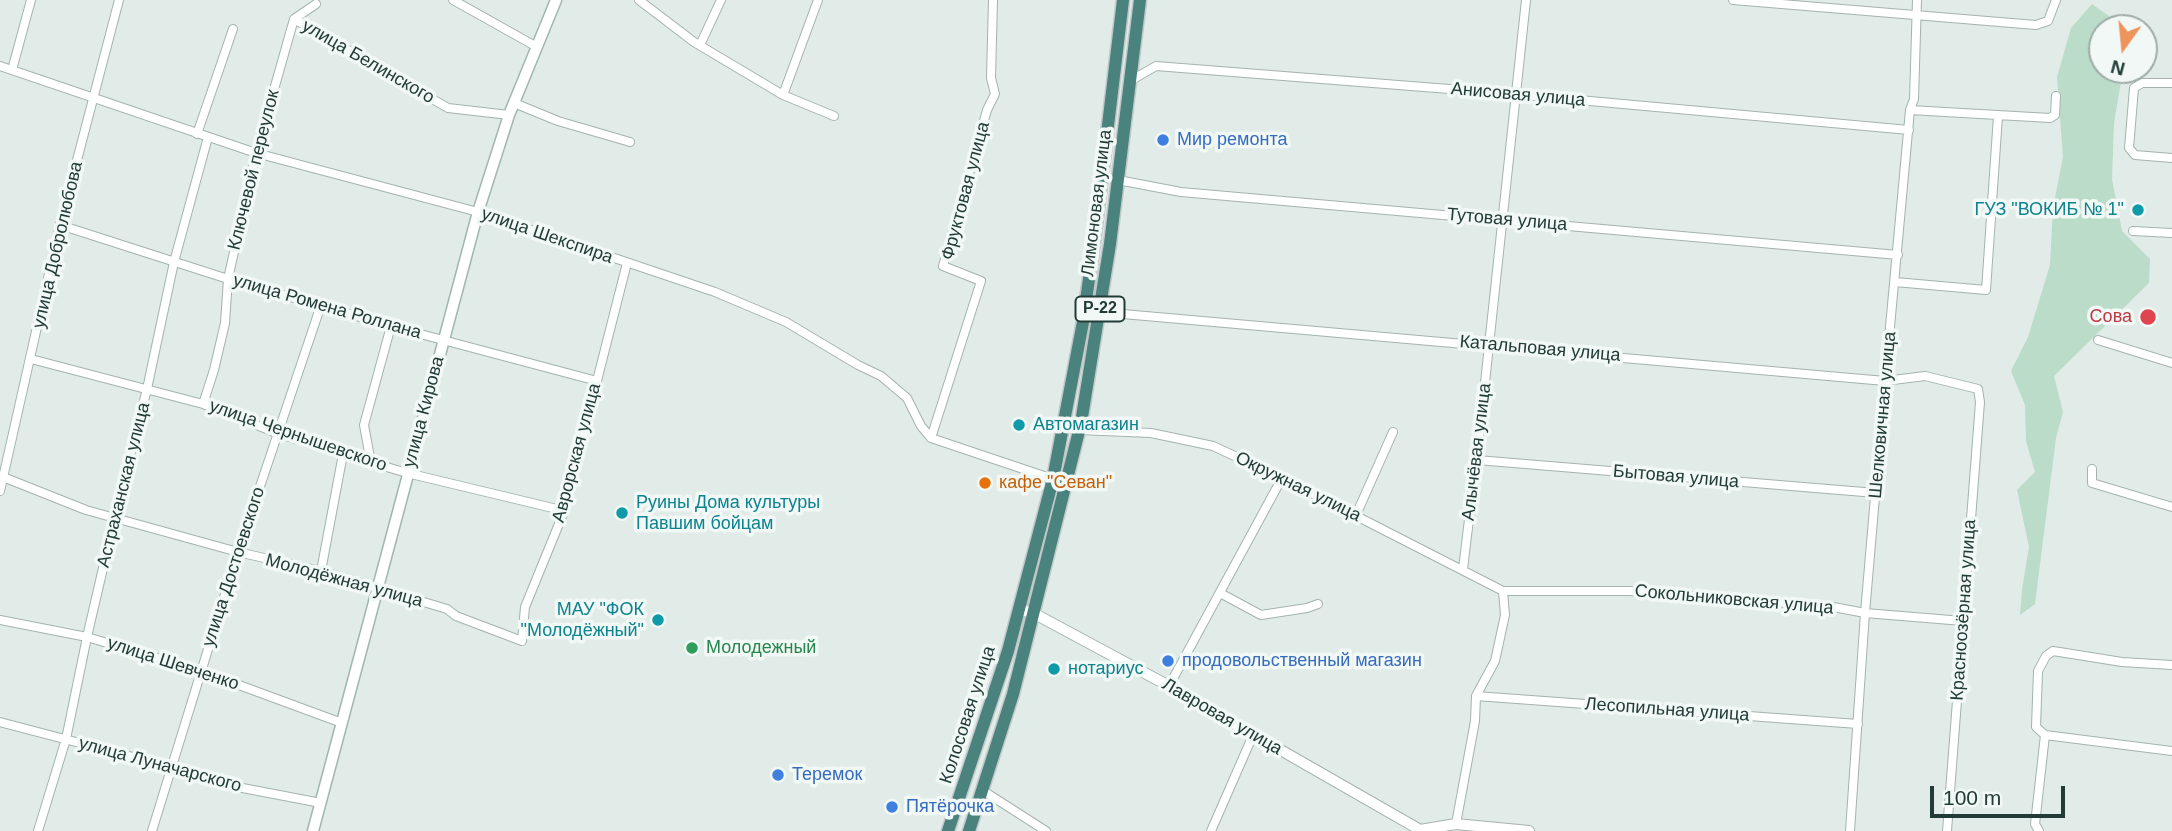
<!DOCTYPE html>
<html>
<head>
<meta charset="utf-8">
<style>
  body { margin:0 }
  #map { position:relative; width:2172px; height:831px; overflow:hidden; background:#e1ebe8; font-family:Arial,sans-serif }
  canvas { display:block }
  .north { position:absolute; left:2088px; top:14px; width:70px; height:70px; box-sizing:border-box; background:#f1f8f5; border:2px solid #9eaca9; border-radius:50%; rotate:195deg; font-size:19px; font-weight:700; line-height:28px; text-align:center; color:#223b37 }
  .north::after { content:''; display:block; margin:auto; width:24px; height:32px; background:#ed935c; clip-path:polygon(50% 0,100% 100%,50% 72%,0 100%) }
  .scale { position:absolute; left:1930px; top:786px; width:135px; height:32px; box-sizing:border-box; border:4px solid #223b37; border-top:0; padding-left:9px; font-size:21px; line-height:24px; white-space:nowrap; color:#223b37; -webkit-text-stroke:5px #f1f8f5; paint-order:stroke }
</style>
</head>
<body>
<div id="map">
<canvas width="2172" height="831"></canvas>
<div class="north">N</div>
<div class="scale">100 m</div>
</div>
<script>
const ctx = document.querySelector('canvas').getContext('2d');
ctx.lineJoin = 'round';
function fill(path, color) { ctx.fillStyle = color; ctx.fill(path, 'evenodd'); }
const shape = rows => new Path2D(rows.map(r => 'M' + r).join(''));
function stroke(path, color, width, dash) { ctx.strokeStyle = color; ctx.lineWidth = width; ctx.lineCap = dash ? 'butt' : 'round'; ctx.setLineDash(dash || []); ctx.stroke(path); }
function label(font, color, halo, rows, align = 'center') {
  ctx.font = font + ' Arial,sans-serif'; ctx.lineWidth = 7; ctx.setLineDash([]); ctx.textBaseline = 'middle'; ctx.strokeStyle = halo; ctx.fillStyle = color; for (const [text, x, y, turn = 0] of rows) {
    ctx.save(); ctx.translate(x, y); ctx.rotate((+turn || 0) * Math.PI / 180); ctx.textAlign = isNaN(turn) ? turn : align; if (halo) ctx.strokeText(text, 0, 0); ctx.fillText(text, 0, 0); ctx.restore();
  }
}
const green = shape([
  [2092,4,2117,22,2120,28,2102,28,2102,70,2123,70,2114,123,2112,179,2122,231,2150,259,2149,283,2054,376,2063,412,2056,438,2035,604,2020,615,2022,589,2029,547,2017,490,2035,472,2026,441,2025,405,2011,371,2028,337,2050,265,2053,208,2063,157,2057,77,2071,28]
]);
const minor = shape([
  [453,0,537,47],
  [639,0,694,42,783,95,834,116],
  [1733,0,2036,25,2048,21,2056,0],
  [316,4,294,19,448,108,509,115],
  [700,45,721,0],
  [0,66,256,153,478,212,715,292,786,322,858,365,881,376,907,398,921,426,931,438,1053,479],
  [12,70,31,0],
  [1130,81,1156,66,1513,94,1909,130],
  [2172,83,2142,83,2134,88,2129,148,2135,155,2172,158],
  [783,95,818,0],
  [514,103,558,121,630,142],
  [1910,110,2050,118,2055,115,2056,96],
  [197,134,233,29],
  [1118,180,1181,192,1898,255],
  [60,225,228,279,394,327,597,381],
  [2133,231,2172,233],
  [1895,282,1986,290,1998,116],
  [1100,312,1885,381,1925,376,1978,389,1980,402,1947,831],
  [2098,340,2172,363],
  [31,359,203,404,277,433,343,454,407,473,557,509,563,514],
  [203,404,214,370,225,323,228,279,256,153,294,19],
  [1079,430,1151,433,1213,446,1282,478,1503,591,1630,591,1828,606,1865,613,1963,621],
  [931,438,981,281,943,266,987,110,995,94,991,78,993,0],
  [1477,460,1876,493],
  [371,463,364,425,391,326],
  [2092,469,2092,483,2172,507],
  [3,477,86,510,238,552,321,571,447,609,456,616,522,641,525,607,563,514,627,263],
  [0,491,60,225,119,0],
  [1356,515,1393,432],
  [1463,569,1481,420,1526,0],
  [321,571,343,454],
  [1220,593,1261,615,1307,608,1318,604],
  [0,620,87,637,201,671,342,723],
  [1169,686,1282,478],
  [1476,696,1858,724],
  [0,722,171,767,232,786,321,803],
  [2045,735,2172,751],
  [982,790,1046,831],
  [1456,824,1475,721,1476,696,1495,661,1505,615,1503,591],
  [38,831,66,739,87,637,120,495,147,389,174,262,208,137],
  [152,831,238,552,321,305],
  [1211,831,1253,735],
  [1850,831,1865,613,1885,381,1910,110,1914,99,1917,0],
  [2039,831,2035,824,2045,735,2036,727,2038,671,2046,656,2053,651,2122,662,2172,665]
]);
const tertiary = shape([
  [1019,609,1035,614,1169,686,1422,831],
  [1420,830,1456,824,1529,831]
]);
const secondary = shape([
  [313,831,478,212,509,115,556,0]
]);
const trunk = shape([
  [948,831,1008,651,1053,479,1083,322,1094,243,1123,0],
  [969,831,1013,694,1081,423,1110,244,1140,0]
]);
const markers = [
  [1163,140,7,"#3f7fe0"],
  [2138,210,7,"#0f9aa8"],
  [2148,317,9,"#e0444e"],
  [1019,425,7,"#0f9aa8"],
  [985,483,7,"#e8710a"],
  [622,513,7,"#0f9aa8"],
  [658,620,7,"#0f9aa8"],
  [692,648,7,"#2e9e5b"],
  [1168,661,7,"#3f7fe0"],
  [1054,669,7,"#0f9aa8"],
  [778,775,7,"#3f7fe0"],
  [892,807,7,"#3f7fe0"]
];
const shields = [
  [1100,309,49]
];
const shieldNames = [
  ["Р-22",1100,309]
];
const streetNames = [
  ["улица Белинского",368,62,30],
  ["Анисовая улица",1518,95,5],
  ["Ключевой переулок",254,170,-76],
  ["Фруктовая улица",966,191,-75],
  ["Лимоновая улица",1097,203,-83],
  ["Тутовая улица",1507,220,5],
  ["улица Шекспира",547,236,19],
  ["улица Добролюбова",58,245,-77],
  ["улица Ромена Роллана",327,307,16],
  ["Катальповая улица",1540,349,5],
  ["улица Кирова",424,412,-75],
  ["Шелковичная улица",1883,415,-85],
  ["улица Чернышевского",298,436,19],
  ["Алычёвая улица",1477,452,-83],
  ["Аврорская улица",577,453,-75],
  ["Бытовая улица",1676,477,5],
  ["Астраханская улица",124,485,-76],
  ["Окружная улица",1298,487,26],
  ["улица Достоевского",234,567,-72],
  ["Молодёжная улица",344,581,15],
  ["Сокольниковская улица",1734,600,5],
  ["Красноозёрная улица",1964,610,-86],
  ["улица Шевченко",173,664,18],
  ["Лесопильная улица",1667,710,4],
  ["Колосовая улица",968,715,-72],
  ["Лавровая улица",1222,717,30],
  ["улица Луначарского",160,765,15]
];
const shopNames = [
  ["Мир ремонта",1177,140],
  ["продовольственный магазин",1182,661],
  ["Теремок",792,775],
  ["Пятёрочка",906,807]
];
const cultureNames = [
  ["ГУЗ \"ВОКИБ № 1\"",2124,210,"right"],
  ["Автомагазин",1033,425],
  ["Руины Дома культуры",636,503],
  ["Павшим бойцам",636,524],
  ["МАУ \"ФОК",644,610,"right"],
  ["\"Молодёжный\"",644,631,"right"],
  ["нотариус",1068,669]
];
const healthNames = [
  ["Сова",2132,317]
];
const foodNames = [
  ["кафе \"Севан\"",999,483]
];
const leisureNames = [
  ["Молодежный",706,648]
];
fill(green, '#badcc8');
stroke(minor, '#a4b3af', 10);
stroke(tertiary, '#a4b3af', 12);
stroke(secondary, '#a0b6b1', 13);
stroke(trunk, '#c1c8c7', 15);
stroke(minor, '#fff', 8);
stroke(tertiary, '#fff', 10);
stroke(secondary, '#fff', 10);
stroke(trunk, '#4a827d', 12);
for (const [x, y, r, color] of markers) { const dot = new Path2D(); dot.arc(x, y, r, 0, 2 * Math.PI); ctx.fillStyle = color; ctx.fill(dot); stroke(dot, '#f1f8f5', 2.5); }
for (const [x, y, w] of shields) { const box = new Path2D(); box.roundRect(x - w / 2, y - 12.5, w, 25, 5); ctx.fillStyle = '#f1f8f5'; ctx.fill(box); stroke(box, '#223b37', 2); }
label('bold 16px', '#223b37', null, shieldNames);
label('18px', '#223b37', '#f1f8f5', streetNames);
label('18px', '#366cbe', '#f1f8f5', shopNames, 'left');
label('18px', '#0d838f', '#f1f8f5', cultureNames, 'left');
label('18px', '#be3a42', '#f1f8f5', healthNames, 'right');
label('18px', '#c56008', '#f1f8f5', foodNames, 'left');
label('18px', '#27864d', '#f1f8f5', leisureNames, 'left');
</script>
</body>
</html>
